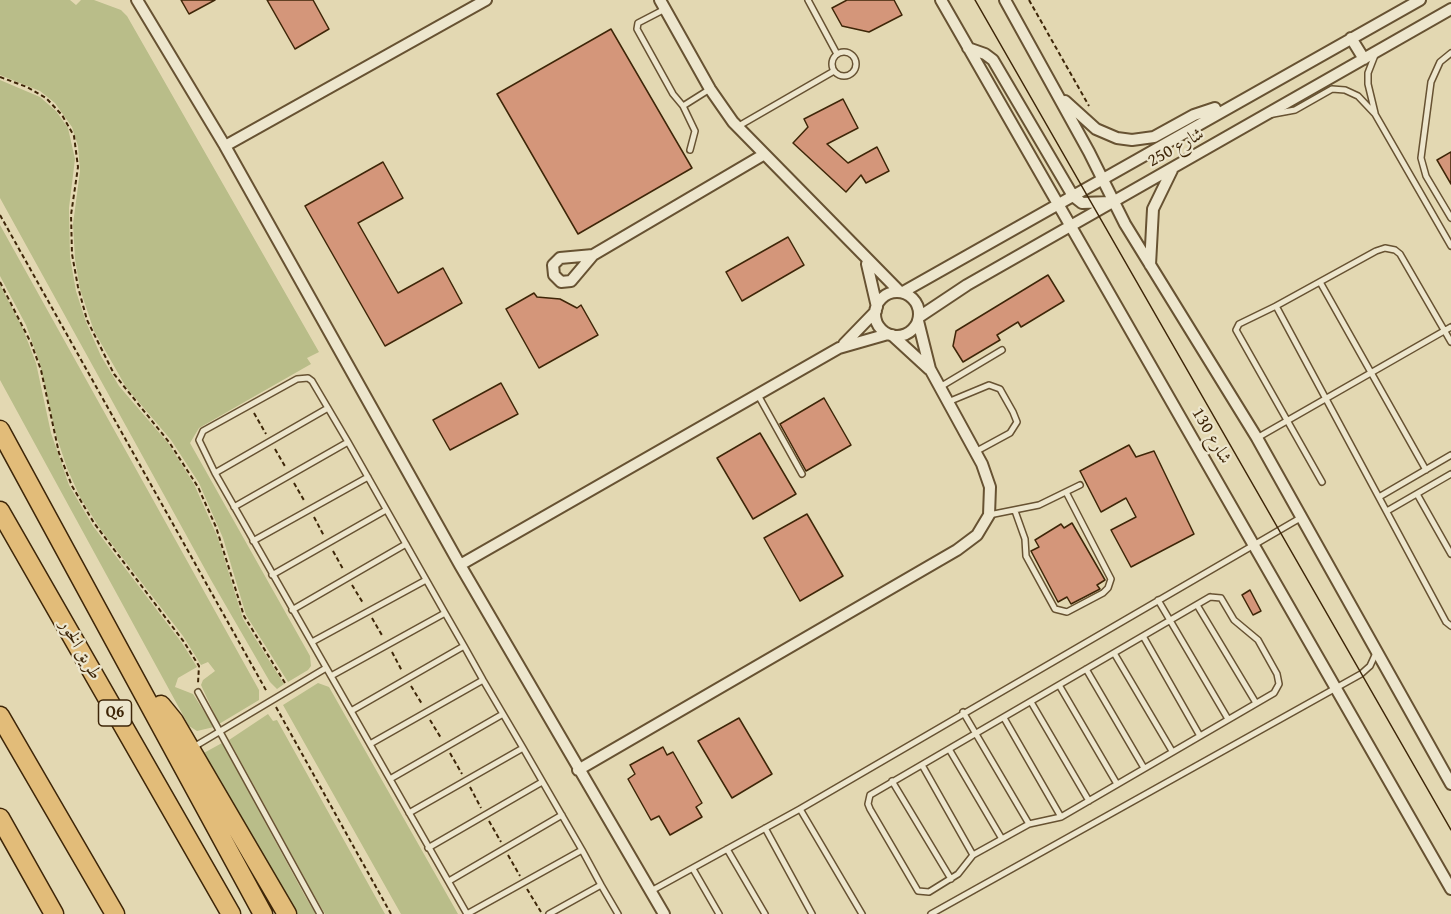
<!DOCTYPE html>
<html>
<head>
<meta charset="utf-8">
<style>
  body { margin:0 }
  canvas { display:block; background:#e3d8b2 }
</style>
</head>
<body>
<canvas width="1451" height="914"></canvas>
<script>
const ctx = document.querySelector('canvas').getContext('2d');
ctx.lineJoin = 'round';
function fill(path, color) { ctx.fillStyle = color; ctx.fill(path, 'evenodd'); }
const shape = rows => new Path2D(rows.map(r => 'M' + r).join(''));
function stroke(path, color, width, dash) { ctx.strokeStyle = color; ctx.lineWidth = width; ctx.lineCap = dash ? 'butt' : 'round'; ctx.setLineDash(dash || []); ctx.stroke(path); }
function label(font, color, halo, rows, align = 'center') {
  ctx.font = font + ' "Gentium Book Plus",Amiri,serif'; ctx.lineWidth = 4.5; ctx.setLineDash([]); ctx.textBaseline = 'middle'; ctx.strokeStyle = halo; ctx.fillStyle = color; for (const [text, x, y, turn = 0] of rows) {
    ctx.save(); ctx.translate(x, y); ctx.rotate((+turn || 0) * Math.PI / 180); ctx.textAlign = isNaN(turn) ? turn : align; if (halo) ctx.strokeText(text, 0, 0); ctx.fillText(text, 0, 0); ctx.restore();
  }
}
const green = shape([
  [0,0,70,0,76,5,81,0,94,0,121,10,127,16,319,352,307,358,311,364,199,428,190,443,310,656,311,666,308,670,288,682,246,615,223,538,199,483,171,440,126,387,94,331,80,289,75,259,73,224,80,171,78,146,72,127,55,103,40,91,0,75],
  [0,80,40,97,56,111,68,128,75,159,69,208,70,257,76,291,86,322,101,356,119,386,168,443,194,484,218,538,243,619,284,684,277,689,270,682,211,580,0,198],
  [0,225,259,690,259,700,219,724,201,685,203,680,215,671,208,662,201,665,183,636,101,530,80,497,67,468,56,435,40,364,26,325,0,276],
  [0,285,23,329,36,363,51,433,69,485,93,526,182,643,197,667,178,678,175,687,193,694,214,727,197,731,189,726,0,380],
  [318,683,329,687,458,914,401,914,283,705],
  [268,714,273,721,277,720,385,914,325,914,314,895,229,740],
  [222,743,305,896,316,914,292,914,202,754]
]);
const building = shape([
  [181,0,215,0,189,14,181,0],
  [267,0,313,0,329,29,295,49,267,0],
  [847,0,894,0,902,15,869,32,842,26,832,8,847,0],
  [611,29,692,168,578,234,497,94,611,29],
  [843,99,858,128,827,144,848,163,877,147,889,171,866,183,861,175,846,192,793,143,808,127,804,119,843,99],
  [1451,152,1451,184,1437,160,1451,152],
  [383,162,403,198,358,223,398,293,443,268,462,303,385,346,305,206,383,162],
  [788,237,804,265,742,301,726,272,788,237],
  [1048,275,1064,301,1021,327,1018,322,997,335,1000,340,963,362,953,346,956,331,1048,275],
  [534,293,537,297,560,299,577,308,581,305,598,335,539,368,506,309,534,293],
  [501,383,518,414,450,450,433,420,501,383],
  [824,398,851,445,806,471,780,424,824,398],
  [760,433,796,494,753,519,717,458,760,433],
  [1129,445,1136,457,1154,451,1194,534,1131,567,1111,530,1136,517,1126,498,1101,512,1080,471,1129,445],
  [807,514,843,576,800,601,764,538,807,514],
  [1072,523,1105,580,1097,585,1100,589,1071,604,1067,597,1058,602,1031,551,1039,547,1035,540,1061,524,1064,528,1072,523],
  [1250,590,1261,611,1253,615,1242,595,1250,590],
  [739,718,772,774,732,798,698,741,739,718],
  [663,747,667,755,673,752,702,803,696,807,702,817,670,835,659,816,651,820,628,779,635,774,630,765,663,747]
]);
const path = shape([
  [1029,0,1089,106],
  [0,77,27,87,46,98,62,115,74,136,78,167,71,215,72,254,78,287,87,320,114,374,169,442,198,487,216,527,244,616,285,683],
  [0,215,267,692],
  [0,282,31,343,41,370,59,453,72,486,94,523,184,642,199,666,198,683],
  [254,413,266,434],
  [275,449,286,468],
  [294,483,305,502],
  [314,517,324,536],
  [333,551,343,569],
  [352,585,363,603],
  [372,618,383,637],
  [392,652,402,671],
  [411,686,422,704],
  [276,707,391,914],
  [430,720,441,738],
  [450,753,462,774],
  [470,787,481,808],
  [489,821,501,842],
  [508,855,520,876],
  [527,889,541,912]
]);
const service = shape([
  [808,0,837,54],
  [665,9,638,23,637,29,673,94,683,106,710,89],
  '832 64a12 12 0 1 1 24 0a12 12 0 1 1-24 0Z',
  [1451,53,1440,62,1431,82,1421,158,1426,176,1451,218],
  [683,106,695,131,690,150],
  [1375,113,1368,84,1368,73,1375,55],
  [1268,115,1295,110,1332,89,1345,90,1358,96,1375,114,1451,246],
  [737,127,834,71],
  [1320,282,1426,470],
  [1276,306,1239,324,1236,330,1322,482],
  [1451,342,1400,254,1395,250,1385,248,1376,251,1276,306,1446,622,1451,626],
  [940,387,1002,350],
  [758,395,802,474],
  [948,402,989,385,1000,389,1013,412,1017,422,1010,433,975,452],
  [1257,438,1451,327],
  [215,473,328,408],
  [1417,494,1451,554],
  [1379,497,1451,455],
  [234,507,348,442],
  [1015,511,1025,539,1026,556,1055,609,1067,612,1103,593,1108,588,1111,579,1066,492],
  [1387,511,1451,474],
  [989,515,1039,505,1080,485],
  [253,541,368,477],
  [272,575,386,510],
  [1210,597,1221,598,1234,620,1258,640,1277,674,1279,684,1274,693,1061,817,1029,824,973,855,958,874,929,892,918,891,870,809,868,804,870,795,1210,597],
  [1158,600,1228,719],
  [1197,605,1256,703],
  [292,610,406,544],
  [1143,636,1200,736],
  [312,642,426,580],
  [1114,653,1172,751],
  [1086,669,1144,768],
  [331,676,445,613],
  [1059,685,1117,784],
  [198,692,320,914],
  [1031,702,1089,801],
  [351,711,464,646],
  [963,712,1029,824],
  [1004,718,1061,817],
  [370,744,483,680],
  [192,748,326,668],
  [949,749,1002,839],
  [922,765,973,855],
  [390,779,503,714],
  [892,781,951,879],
  [800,809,862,914],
  [409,813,523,748],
  [765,828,812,914],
  [428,848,542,782],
  [727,849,765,914],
  [582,850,467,914,215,473,199,440,203,431,297,379,308,378,312,381,348,442,445,613,464,646,483,680,523,748,582,850,601,885,618,914],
  [693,869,719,914],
  [449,881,562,815],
  [651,891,800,809,1302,517],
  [549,914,601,885],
  [931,914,1361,674,1370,666,1376,653]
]);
const minor = shape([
  [137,0,225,146,460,565,664,914],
  [660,0,710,89,733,122,900,292],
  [941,0,1451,889],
  [1005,0,1089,152,1125,224,1257,438,1451,784],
  [1351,38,1364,59],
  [968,48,985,54,993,60,1073,196,1082,203,1110,202],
  [1065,101,1096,129,1117,138,1132,140,1154,137,1194,115,1215,108],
  [225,146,486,0],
  [593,255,763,155],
  [593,255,571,281,561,282,554,275,553,265,560,258,593,255],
  [867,264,877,307],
  [1150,265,1153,209,1172,170],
  [903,292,1420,0],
  '875 314a22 22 0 1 1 44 0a22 22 0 1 1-44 0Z',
  [919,317,967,285,1451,9],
  [892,335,929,369],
  [844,344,876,311],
  [460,565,839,348,888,334],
  [578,770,957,550,977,535,989,515,990,487,982,464,930,369,918,321]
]);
const motorway = shape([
  [0,430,263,914],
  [0,511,231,914],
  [161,705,174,721,287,914],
  [0,716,115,914],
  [0,818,54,914]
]);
const tram = shape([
  [975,0,1451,830]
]);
const shields = [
  [115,713,33]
];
const shieldNames = [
  ["Q6",115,713]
];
const streetNames = [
  ["شارع 250",1176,148,-29],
  ["شارع 130",1211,436,60],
  ["طريق الخور",80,650,60]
];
fill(green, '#b9bd89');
fill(building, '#d4967a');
stroke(building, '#3e2608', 1.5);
stroke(service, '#675232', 8);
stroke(minor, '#675232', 14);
stroke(motorway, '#3e2608', 21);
stroke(path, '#3e2608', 2, [4.5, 3]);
stroke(service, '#ede6cd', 5);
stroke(minor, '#ede6cd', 10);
stroke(motorway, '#e2bc79', 18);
stroke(tram, '#3e2608', 1.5);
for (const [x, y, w] of shields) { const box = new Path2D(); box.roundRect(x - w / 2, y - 13, w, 26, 4.5); ctx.fillStyle = '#ede6cd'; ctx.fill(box); stroke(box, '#3e2608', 1.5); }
label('bold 16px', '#3e2608', null, shieldNames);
label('18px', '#3e2608', '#ede6cd', streetNames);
</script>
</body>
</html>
